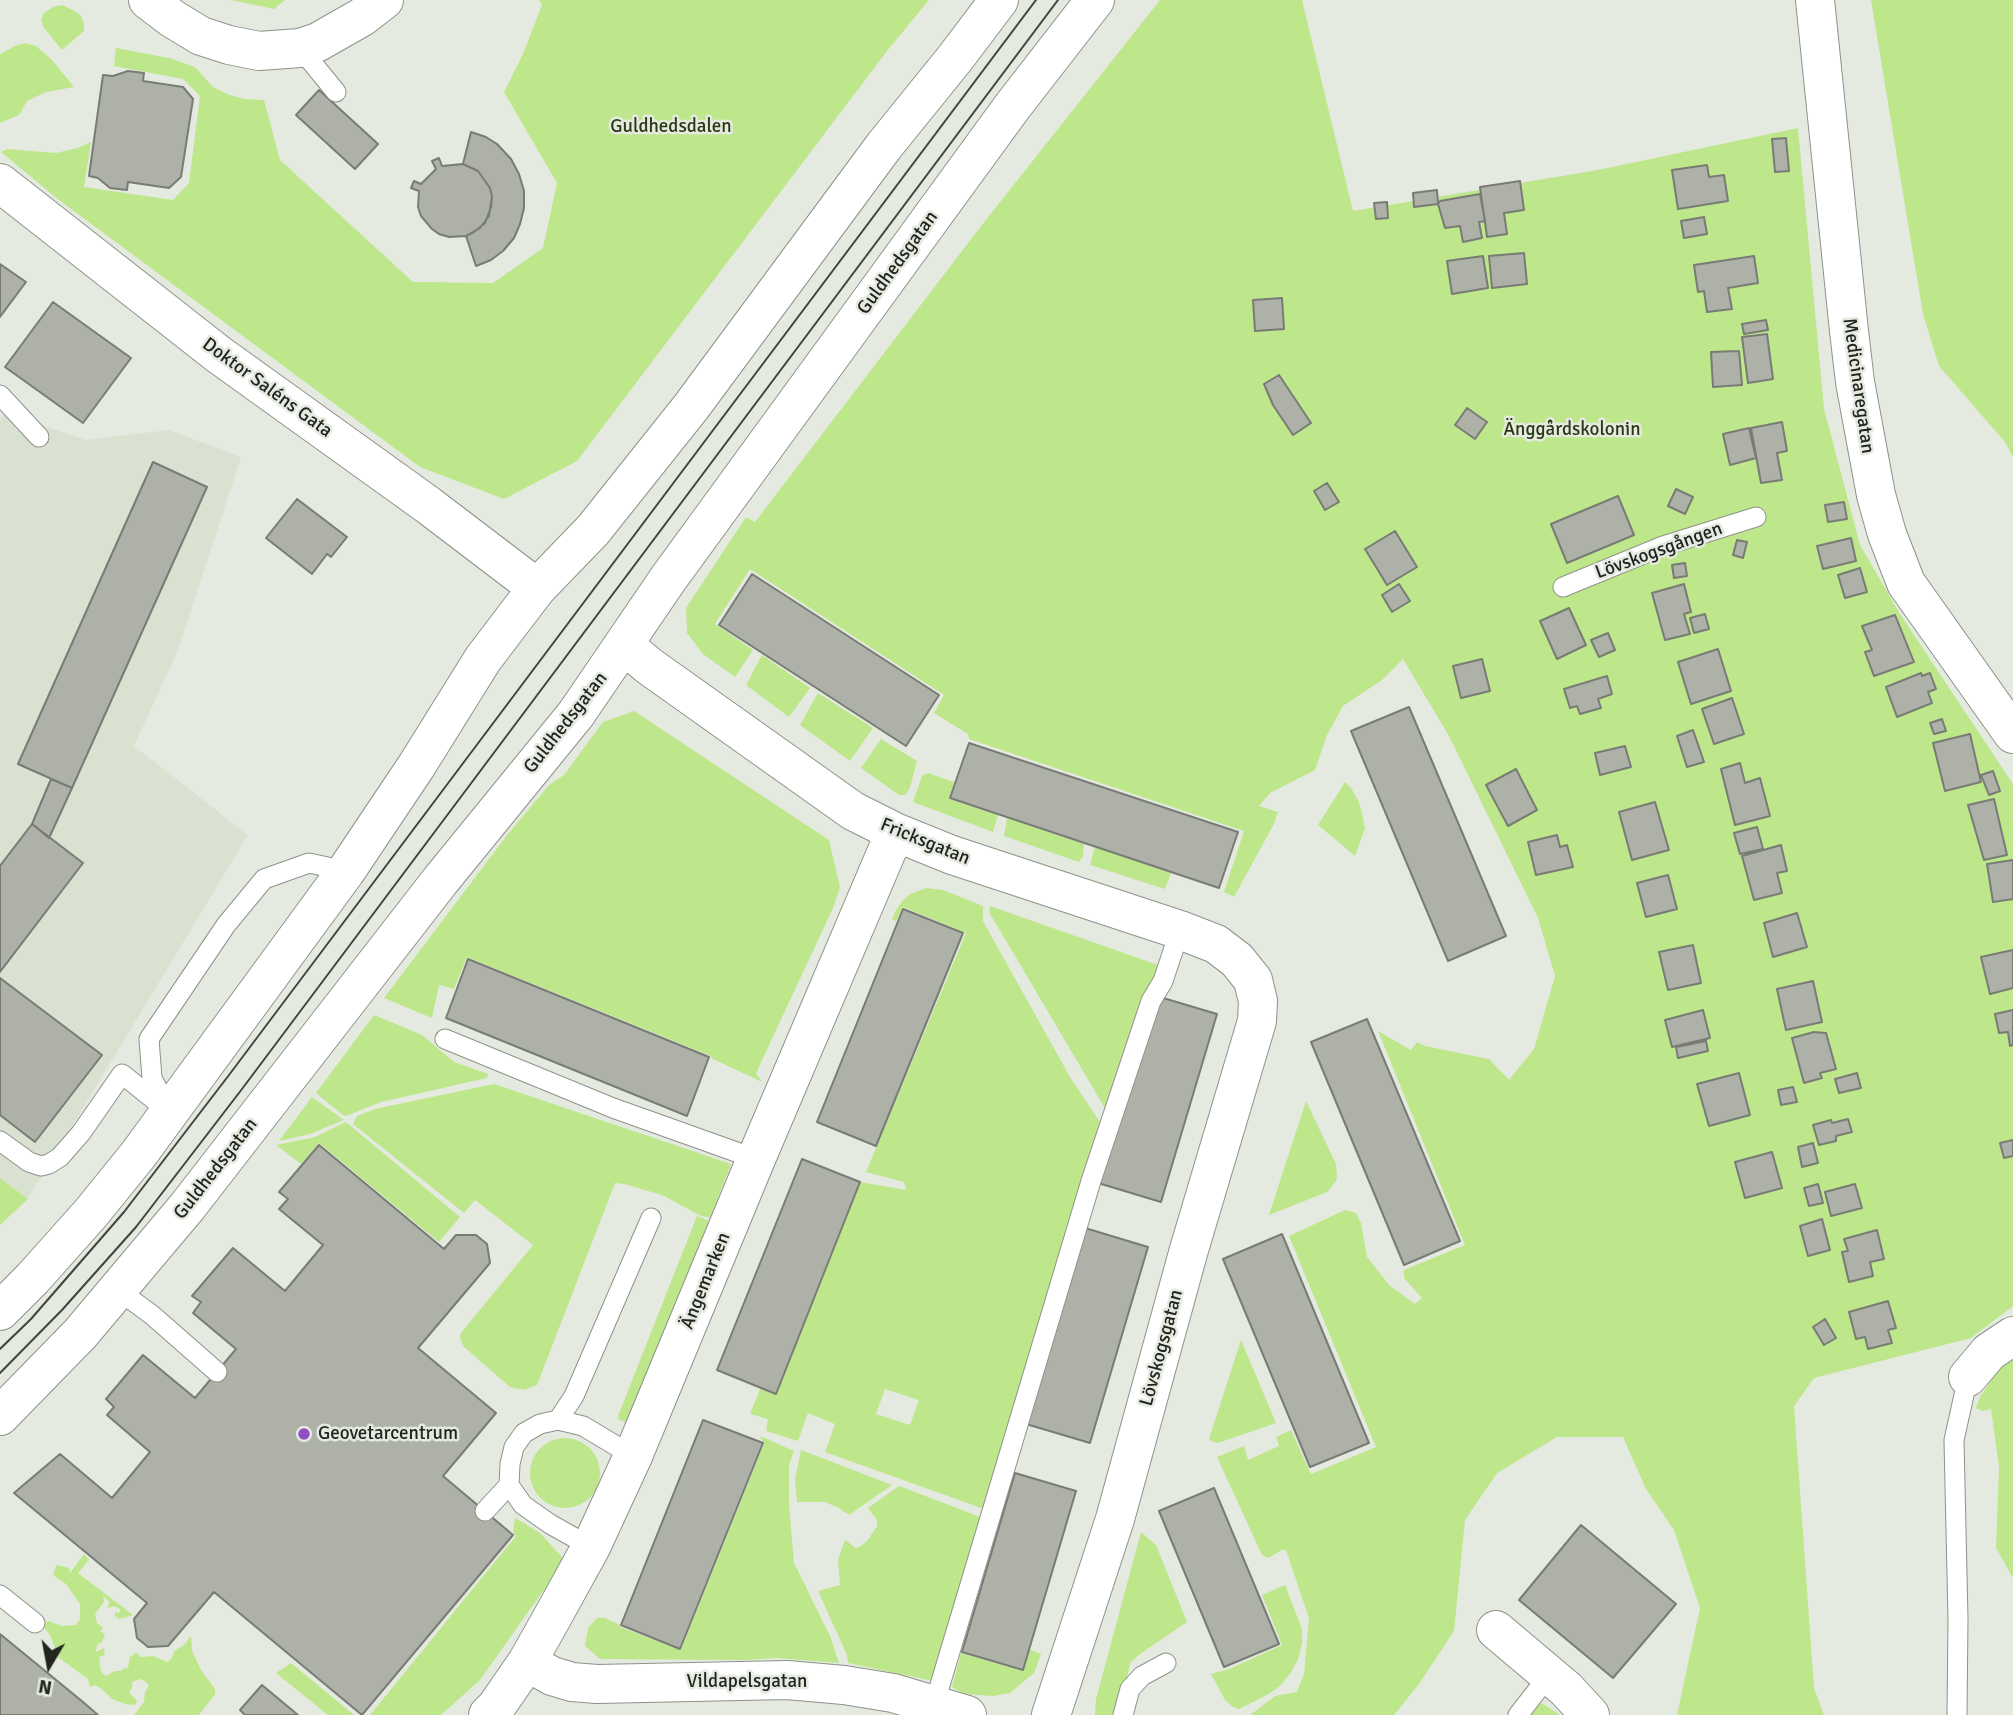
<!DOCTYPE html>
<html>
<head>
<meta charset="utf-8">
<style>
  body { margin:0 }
  #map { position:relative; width:2013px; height:1715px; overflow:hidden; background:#e5eae0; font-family:Signika,sans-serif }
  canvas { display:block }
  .north { position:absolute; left:14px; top:1631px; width:70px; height:70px; -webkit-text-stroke:5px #e5eae0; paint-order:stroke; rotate:190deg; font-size:19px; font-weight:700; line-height:28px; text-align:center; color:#222420 }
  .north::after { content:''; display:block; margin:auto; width:24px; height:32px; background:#222420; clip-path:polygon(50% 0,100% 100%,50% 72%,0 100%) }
</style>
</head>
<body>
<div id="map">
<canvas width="2013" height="1715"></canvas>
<div class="north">N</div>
</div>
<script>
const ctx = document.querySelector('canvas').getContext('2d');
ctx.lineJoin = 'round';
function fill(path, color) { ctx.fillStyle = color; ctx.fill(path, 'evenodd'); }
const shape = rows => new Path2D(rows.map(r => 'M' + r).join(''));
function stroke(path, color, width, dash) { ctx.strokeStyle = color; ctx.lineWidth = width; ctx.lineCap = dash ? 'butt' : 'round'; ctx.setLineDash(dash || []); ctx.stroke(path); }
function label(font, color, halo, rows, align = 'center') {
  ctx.font = font + ' Signika,sans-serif'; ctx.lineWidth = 5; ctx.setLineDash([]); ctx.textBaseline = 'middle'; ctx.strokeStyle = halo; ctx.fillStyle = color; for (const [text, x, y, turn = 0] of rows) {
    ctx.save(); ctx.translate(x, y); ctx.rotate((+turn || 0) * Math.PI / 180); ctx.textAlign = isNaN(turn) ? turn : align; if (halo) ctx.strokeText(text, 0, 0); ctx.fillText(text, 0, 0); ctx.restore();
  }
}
const built = shape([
  [5,413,86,440,169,430,241,457,178,650,134,746,248,835,28,1199,0,1178,0,420]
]);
const green = shape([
  [231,0,285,0,274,9],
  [539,0,929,0,887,51,577,461,504,499,420,467,59,200,1,152,7,149,56,153,78,148,91,142,84,187,173,200,189,183,200,96,183,79,114,66,116,48,169,58,195,67,213,87,227,94,244,99,264,100,280,160,413,282,493,283,543,248,557,183,504,92,523,54,542,5],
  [1160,0,1302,0,1353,211,1598,170,1798,128,1824,409,1860,545,1900,614,2013,784,2013,1306,1971,1338,1814,1378,1794,1406,1814,1688,1824,1715,1677,1715,1700,1608,1674,1530,1646,1489,1623,1437,1557,1437,1497,1473,1465,1520,1454,1631,1419,1684,1394,1715,1250,1715,1275,1696,1297,1692,1304,1674,1309,1618,1286,1550,1282,1550,1268,1558,1262,1555,1217,1457,1244,1446,1248,1460,1279,1446,1276,1437,1291,1430,1311,1474,1376,1447,1289,1236,1345,1210,1356,1213,1361,1223,1367,1257,1389,1285,1415,1304,1422,1298,1404,1278,1404,1270,1465,1245,1378,1031,1411,1050,1417,1042,1425,1046,1489,1059,1509,1080,1534,1049,1555,976,1538,918,1449,736,1403,659,1382,680,1343,706,1327,735,1315,770,1270,793,1259,806,1278,812,1274,824,1234,897,1224,892,1244,831,969,739,968,734,934,713,944,695,750,569,715,624,753,650,735,677,703,654,687,633,686,608,746,517,755,522,978,230],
  [1871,0,2013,0,2013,457,2005,442,1939,366,1923,314],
  [62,5,75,11,81,16,84,24,84,31,62,50,44,28,41,20,44,13,53,7],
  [25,43,36,46,53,61,74,87,46,92,27,101,19,115,0,123,0,54,15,46],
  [762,655,810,688,789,717,746,685],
  [818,693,873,728,850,761,800,725],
  [634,711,829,840,840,887,833,908,756,1073,762,1082,711,1058,711,1056,467,957,454,989,439,985,432,1018,384,998,508,834,549,785,564,775,603,722],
  [881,739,917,761,910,788,905,795,899,795,861,768],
  [928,773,954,782,949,799,998,815,993,832,913,802,922,776],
  [1345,782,1351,788,1359,802,1363,818,1365,828,1355,856,1318,825],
  [1007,818,1084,844,1083,856,1079,862,1004,836],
  [1095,847,1171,873,1165,889,1090,865],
  [926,888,943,890,983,906,983,921,988,930,1070,1077,1102,1125,984,1509,825,1452,835,1424,808,1413,798,1441,766,1431,768,1419,750,1414,761,1387,776,1393,860,1182,906,1190,904,1182,866,1172,966,933,903,907,896,921,892,920,896,910,904,899,910,894],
  [885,1389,919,1400,910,1425,876,1414],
  [990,906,1158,965,1155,979,1143,994,1109,1115,989,912],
  [374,1015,422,1035,454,1062,488,1074,487,1078,381,1102,346,1116,343,1115,316,1093],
  [494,1084,731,1164,710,1218,699,1215,662,1195,624,1184,615,1183,537,1385,524,1390,510,1387,463,1346,460,1337,461,1333,533,1245,475,1200,464,1213,353,1124,357,1116,375,1109],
  [312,1097,344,1120,310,1134,279,1141],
  [1306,1101,1336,1164,1337,1176,1336,1181,1327,1192,1269,1215],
  [346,1122,460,1217,439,1242,319,1143,301,1164,276,1145,315,1137],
  [0,1178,28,1199,0,1225],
  [697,1216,709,1221,629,1418,625,1422,619,1420,618,1416],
  [1241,1340,1276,1423,1218,1443,1213,1442,1209,1439],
  [2013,1355,2013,1578,1996,1548,1999,1467,1991,1409,1982,1411,1976,1408,1980,1397,2004,1362],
  [760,1436,794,1451,789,1465,789,1504,794,1563,830,1636,839,1663,777,1658,747,1660,600,1659,585,1646,588,1628,597,1618,605,1618,620,1625,620,1627,681,1650,764,1444],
  '530 1473a35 35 0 1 1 70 0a35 35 0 1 1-70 0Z',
  [801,1450,892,1485,849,1515,839,1508,825,1502,797,1502,795,1479],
  [899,1486,983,1518,933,1681,848,1663,847,1655,818,1591,840,1585,838,1560,845,1540,856,1548,861,1546,868,1540,877,1526,877,1520,868,1508],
  [515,1518,540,1533,564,1559,550,1581,480,1680,441,1715,370,1715,516,1536,513,1532],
  [1141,1532,1156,1545,1187,1622,1140,1654,1130,1663,1120,1715,1095,1715,1096,1699],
  [84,1554,89,1560,78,1573,133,1615,119,1619,115,1616,115,1612,120,1613,120,1609,114,1606,108,1608,109,1601,103,1596,104,1602,95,1614,97,1623,103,1628,100,1631,105,1634,102,1642,97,1645,96,1652,104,1648,105,1655,99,1657,101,1672,106,1676,115,1671,121,1671,125,1668,128,1668,130,1656,134,1655,135,1652,141,1657,153,1656,167,1662,172,1658,174,1651,184,1645,191,1636,192,1651,201,1670,215,1689,215,1694,199,1715,134,1715,144,1702,145,1692,149,1686,146,1682,140,1679,132,1682,132,1688,129,1693,137,1701,135,1705,126,1704,112,1699,102,1689,95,1685,90,1687,88,1679,59,1658,50,1635,42,1625,48,1621,62,1626,76,1625,80,1619,80,1604,66,1584,53,1575,54,1571,57,1565,69,1568,70,1573],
  [1285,1585,1302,1629,1302,1643,1299,1657,1292,1671,1282,1684,1269,1694,1239,1709,1233,1707,1225,1700,1211,1674,1229,1669,1282,1645,1262,1595],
  [1029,1649,1041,1654,1034,1673,1010,1693,993,1696,964,1694,952,1687,961,1653,1022,1671],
  [291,1663,354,1715,328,1715,276,1673],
  [1531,1703,1543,1704,1560,1715,1523,1715]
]);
const building = shape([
  [128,71,144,73,143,81,183,87,193,99,181,177,169,188,128,182,127,190,110,188,98,178,89,176,103,75,113,76,128,71],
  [319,90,378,144,355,169,296,115,319,90],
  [471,132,486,137,497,144,511,159,519,174,524,191,524,208,520,224,514,238,503,251,491,260,476,266,466,236,474,232,485,223,491,207,492,197,490,188,478,171,463,164,471,132],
  [1786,138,1789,171,1775,172,1772,139,1786,138],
  [439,158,442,166,463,164,478,171,490,188,492,197,489,216,480,228,466,236,449,237,439,234,432,229,421,216,418,207,419,191,411,188,414,181,421,184,436,169,432,161,439,158],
  [1707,165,1709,177,1724,175,1728,201,1678,209,1672,170,1707,165],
  [1520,181,1524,210,1504,213,1507,234,1487,237,1480,187,1520,181],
  [1437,190,1438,204,1414,207,1413,193,1437,190],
  [1480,194,1485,221,1479,222,1482,238,1463,242,1460,226,1445,228,1438,204,1440,201,1480,194],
  [1387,202,1388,218,1376,219,1374,203,1387,202],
  [1704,217,1707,234,1684,238,1681,221,1704,217],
  [1524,253,1527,284,1492,288,1489,256,1524,253],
  [1483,256,1488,288,1452,294,1447,261,1483,256],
  [1754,256,1758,283,1728,288,1732,309,1707,312,1704,291,1698,292,1694,265,1754,256],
  [0,264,26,282,0,317,0,264],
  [1282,298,1284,329,1255,331,1253,300,1282,298],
  [53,302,131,358,83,423,5,367,53,302],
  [1766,320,1768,330,1744,334,1742,324,1766,320],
  [1767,334,1773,379,1748,383,1742,337,1767,334],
  [1739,351,1742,385,1713,387,1711,352,1739,351],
  [1279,375,1311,423,1293,435,1273,405,1264,384,1279,375],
  [1467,408,1487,422,1475,439,1455,425,1467,408],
  [1782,422,1787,451,1777,453,1782,480,1761,483,1751,428,1782,422],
  [1749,428,1756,458,1730,465,1723,434,1749,428],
  [153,462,207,487,72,788,18,764,153,462],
  [1327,483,1339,502,1325,510,1314,491,1327,483],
  [1676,489,1693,497,1685,514,1668,506,1676,489],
  [1618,496,1634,535,1567,563,1551,524,1618,496],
  [297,499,347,537,331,557,327,554,312,574,266,538,297,499],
  [1844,502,1847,519,1828,522,1825,505,1844,502],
  [1395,531,1417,567,1387,585,1365,549,1395,531],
  [1851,538,1856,561,1823,569,1817,546,1851,538],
  [1737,540,1747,542,1743,558,1733,555,1737,540],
  [1685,563,1687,576,1674,578,1672,565,1685,563],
  [1860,568,1867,592,1845,598,1838,575,1860,568],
  [752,574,939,695,906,746,719,625,752,574],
  [1399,584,1410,601,1392,612,1382,595,1399,584],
  [1684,584,1691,612,1684,614,1690,634,1665,640,1652,593,1684,584],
  [1569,608,1586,645,1557,659,1540,621,1569,608],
  [1705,614,1709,629,1694,633,1690,618,1705,614],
  [1895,615,1914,662,1874,676,1865,652,1872,650,1862,626,1895,615],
  [1608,633,1615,650,1599,657,1591,640,1608,633],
  [1718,649,1731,691,1691,704,1678,662,1718,649],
  [1482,659,1490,691,1461,698,1453,666,1482,659],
  [1921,673,1922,676,1930,673,1936,689,1928,692,1932,703,1897,717,1886,687,1921,673],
  [1607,676,1612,694,1598,699,1601,708,1580,714,1577,706,1570,708,1564,689,1607,676],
  [1732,698,1744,734,1714,744,1702,709,1732,698],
  [1409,707,1506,936,1448,961,1351,731,1409,707],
  [1942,719,1946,731,1934,734,1930,723,1942,719],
  [1693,730,1704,762,1687,767,1677,736,1693,730],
  [1970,734,1981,782,1945,791,1933,743,1970,734],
  [969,743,1238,832,1219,888,950,798,969,743],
  [1625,746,1631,767,1600,775,1595,753,1625,746],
  [1740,763,1745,783,1760,778,1770,816,1735,825,1721,769,1740,763],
  [1516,769,1537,810,1508,826,1486,785,1516,769],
  [1993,771,2000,791,1989,795,1981,775,1993,771],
  [51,779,72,788,49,838,32,824,51,779],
  [1994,799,2007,855,1984,860,1968,805,1994,799],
  [1655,802,1669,850,1632,860,1619,812,1655,802],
  [32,824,83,863,0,972,0,866,32,824],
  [1757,827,1763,849,1740,854,1734,833,1757,827],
  [1557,835,1560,847,1567,845,1573,867,1536,875,1528,842,1557,835],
  [1781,845,1787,871,1777,873,1782,893,1754,900,1742,856,1781,845],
  [2013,860,2013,899,1993,902,1987,864,2013,860],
  [1668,875,1677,909,1646,917,1637,883,1668,875],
  [903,909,963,933,876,1146,817,1122,903,909],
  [1797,913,1807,947,1773,957,1764,923,1797,913],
  [1693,945,1701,983,1668,990,1659,952,1693,945],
  [2013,950,2013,988,1990,994,1981,957,2013,950],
  [468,959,709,1057,687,1116,446,1018,468,959],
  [0,978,102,1055,35,1142,0,1115,0,978],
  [1813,981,1822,1022,1786,1030,1777,989,1813,981],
  [1153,995,1217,1014,1161,1202,1098,1183,1153,995],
  [1703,1010,1710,1038,1672,1047,1665,1020,1703,1010],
  [2013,1010,2013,1045,2010,1046,2008,1032,1999,1033,1995,1014,2013,1010],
  [1367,1019,1460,1241,1404,1265,1311,1042,1367,1019],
  [1814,1032,1826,1033,1836,1069,1820,1073,1822,1078,1804,1083,1792,1038,1814,1032],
  [1706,1041,1708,1051,1678,1058,1676,1047,1706,1041],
  [1739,1073,1750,1115,1709,1126,1697,1084,1739,1073],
  [1857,1073,1861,1088,1839,1093,1835,1079,1857,1073],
  [1793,1087,1797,1102,1781,1105,1778,1090,1793,1087],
  [1848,1119,1852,1132,1836,1136,1836,1141,1819,1145,1813,1125,1831,1120,1832,1123,1848,1119],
  [2013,1140,2013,1156,2004,1158,2000,1143,2013,1140],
  [1813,1143,1818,1163,1802,1167,1798,1147,1813,1143],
  [319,1145,444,1249,456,1235,476,1235,487,1244,490,1263,418,1348,496,1413,443,1476,513,1535,362,1715,214,1592,168,1646,148,1647,137,1638,134,1619,147,1603,14,1493,60,1454,112,1498,150,1452,107,1415,114,1407,106,1399,143,1355,195,1398,236,1349,193,1313,201,1302,192,1296,233,1248,285,1291,323,1245,279,1209,288,1199,279,1192,319,1145],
  [1772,1152,1782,1188,1745,1198,1735,1162,1772,1152],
  [802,1159,860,1182,776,1394,717,1370,802,1159],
  [1818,1184,1823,1203,1809,1206,1804,1188,1818,1184],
  [1855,1184,1862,1208,1831,1216,1825,1192,1855,1184],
  [1822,1219,1830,1250,1808,1256,1800,1226,1822,1219],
  [1085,1228,1148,1247,1090,1443,1026,1424,1085,1228],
  [1877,1230,1884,1259,1870,1262,1873,1276,1849,1282,1842,1252,1848,1251,1844,1239,1877,1230],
  [1282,1234,1369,1443,1310,1467,1223,1259,1282,1234],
  [1888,1301,1896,1328,1888,1330,1892,1343,1868,1349,1865,1337,1856,1339,1849,1312,1888,1301],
  [1825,1319,1836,1338,1824,1345,1813,1327,1825,1319],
  [703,1420,763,1443,680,1649,621,1625,703,1420],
  [1015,1473,1076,1491,1023,1670,962,1652,1015,1473],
  [1214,1488,1279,1644,1224,1667,1159,1511,1214,1488],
  [1581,1525,1676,1604,1613,1678,1519,1600,1581,1525],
  [0,1634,83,1702,98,1715,0,1715,0,1634],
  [262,1685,298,1715,245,1715,240,1710,262,1685]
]);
const service = shape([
  [300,48,336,92],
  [0,395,39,437],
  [1563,587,1663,546,1756,517],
  [445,1039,613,1108,756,1159],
  [169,1111,152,1078,149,1039,226,925,264,879,309,863,346,871],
  [0,1141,29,1162,41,1166,49,1164,60,1157,81,1133,122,1074,162,1106],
  [118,1290,152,1315,217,1372],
  [558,1420,574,1396,651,1218],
  [509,1485,523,1505,550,1524,591,1547],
  [485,1511,509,1485,510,1464,514,1447,524,1433,540,1424,558,1420,583,1426,633,1456],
  [0,1595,35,1623],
  [934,1705,1091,1181,1151,1001,1163,981,1180,930],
  [1123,1715,1130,1689,1142,1676,1166,1663],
  [1518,1715,1550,1674],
  [1957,1715,1958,1619,1954,1440,1968,1377]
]);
const minor = shape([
  [148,0,173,19,201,36,229,45,259,51,300,48,318,42,362,17,384,0],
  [1815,0,1849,331,1855,382,1876,495,1887,534,1906,583,2013,734],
  [0,183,218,354,428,505,537,588],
  [624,645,649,666,853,811,895,832,952,855,1180,930,1216,944,1237,960,1253,980,1258,1001,1257,1021,1188,1253,1115,1519,1051,1715],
  [1968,1377,1989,1352,2013,1336],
  [1496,1630,1566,1689,1590,1715],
  [527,1662,552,1676,572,1682,597,1684,787,1680,844,1685,893,1693,967,1715],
  [488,1715,496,1707,527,1662,548,1625,591,1547,633,1456,756,1159,895,832]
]);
const tertiary = shape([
  [0,1311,33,1278,91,1213,138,1155,346,871,417,765,483,659,537,588,593,530,691,407,884,146,956,57,999,0],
  [0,1416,80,1334,187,1207,440,881,576,714,668,579,1012,107,1095,0]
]);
const tram = shape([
  [0,1349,31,1319,124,1212,229,1075,1036,0],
  [0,1373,62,1310,136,1227,242,1089,1058,0]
]);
const markers = [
  [304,1434,7,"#914fc4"]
];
const parkNames = [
  ["Guldhedsdalen",671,127],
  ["Änggårdskolonin",1572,430]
];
const streetNames = [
  ["Guldhedsgatan",898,263,-54],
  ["Medicinaregatan",1858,386,82],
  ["Doktor Saléns Gata",267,388,36],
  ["Lövskogsgången",1659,551,-20],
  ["Guldhedsgatan",566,723,-52],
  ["Fricksgatan",925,842,22],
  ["Guldhedsgatan",216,1169,-52],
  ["Ängemarken",706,1281,-68],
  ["Lövskogsgatan",1162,1348,-75],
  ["Vildapelsgatan",747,1682]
];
const poiNames = [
  ["Geovetarcentrum",318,1434]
];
fill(built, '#d9e1d0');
fill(green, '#bee68a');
fill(building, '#adb1a8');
stroke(building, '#787c74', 2);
stroke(service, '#8e9289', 21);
stroke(minor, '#8e9289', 40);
stroke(tertiary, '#8e9289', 40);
stroke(service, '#fff', 19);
stroke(minor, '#fff', 38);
stroke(tertiary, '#fff', 38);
stroke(tram, '#41443f', 2);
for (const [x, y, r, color] of markers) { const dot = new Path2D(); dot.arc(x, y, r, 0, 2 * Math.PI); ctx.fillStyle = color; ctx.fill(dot); stroke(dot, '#e5eae0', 2.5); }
label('19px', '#2a3913', '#e5eae0', parkNames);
label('19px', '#222420', '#e5eae0', streetNames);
label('19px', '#222420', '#e5eae0', poiNames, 'left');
</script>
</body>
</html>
